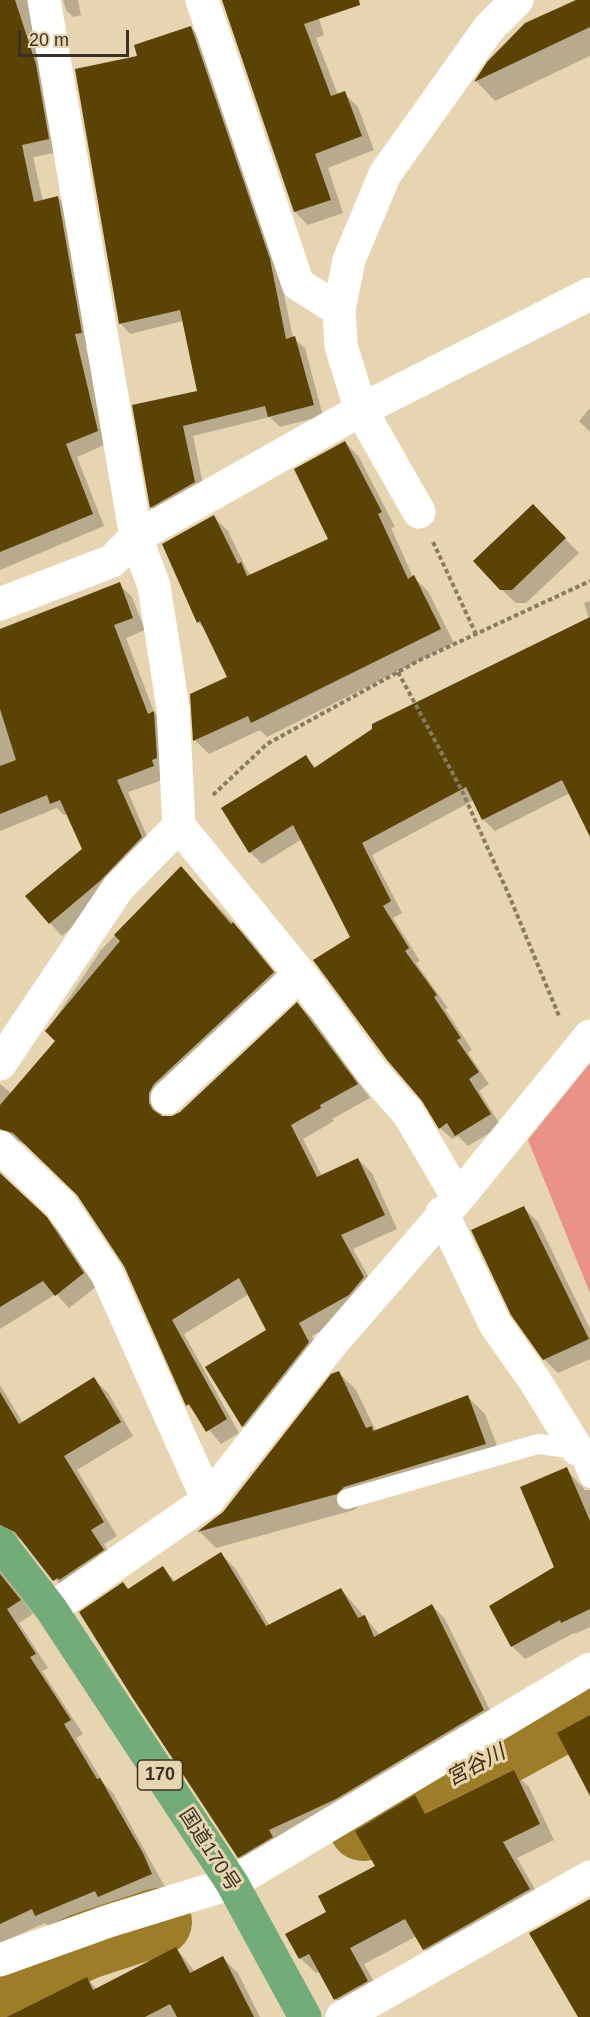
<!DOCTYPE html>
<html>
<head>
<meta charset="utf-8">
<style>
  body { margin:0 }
  #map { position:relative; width:590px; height:2017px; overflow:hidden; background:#e6d5b0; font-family:Arial,sans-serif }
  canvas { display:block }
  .scale { position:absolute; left:18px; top:30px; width:111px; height:27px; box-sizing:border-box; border:3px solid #393224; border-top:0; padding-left:8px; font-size:18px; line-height:21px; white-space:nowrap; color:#393224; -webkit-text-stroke:4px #e6d5b0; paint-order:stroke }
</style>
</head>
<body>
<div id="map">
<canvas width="590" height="2017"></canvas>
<div class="scale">20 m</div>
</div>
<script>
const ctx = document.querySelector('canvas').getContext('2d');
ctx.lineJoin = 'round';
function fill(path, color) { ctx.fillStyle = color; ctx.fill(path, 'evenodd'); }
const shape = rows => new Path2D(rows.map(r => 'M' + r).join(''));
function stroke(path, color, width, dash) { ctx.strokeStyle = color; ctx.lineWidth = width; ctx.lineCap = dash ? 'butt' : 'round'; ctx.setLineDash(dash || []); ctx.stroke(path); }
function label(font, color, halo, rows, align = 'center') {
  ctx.font = font + ' Arial,"Noto Sans JP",sans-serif'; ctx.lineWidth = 6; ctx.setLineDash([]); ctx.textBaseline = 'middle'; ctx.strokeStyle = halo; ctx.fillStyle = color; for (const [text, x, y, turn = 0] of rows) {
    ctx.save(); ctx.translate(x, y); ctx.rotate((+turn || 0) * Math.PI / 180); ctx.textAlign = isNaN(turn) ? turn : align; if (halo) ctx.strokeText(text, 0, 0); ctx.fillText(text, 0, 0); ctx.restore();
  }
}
const green = shape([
  [590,1063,590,1293,528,1140]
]);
const shadow = shape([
  [0,0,43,0,60,152,33,157,43,201,58,197,70,210,94,345,86,347,109,443,77,457,104,526,0,570],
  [63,0,78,0,81,15,73,17,66,10],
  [223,0,311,0,314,3,324,35,316,38,338,95,344,93,358,107,374,150,328,168,343,213,308,225,295,212],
  [579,0,590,0,590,56,495,101,476,81,489,63],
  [191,28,201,38,279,270,293,338,305,348,323,416,280,427,270,417,193,436,205,493,162,517,151,507,134,406,199,392,183,321,130,334,120,323,139,57],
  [590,408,590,432,579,421],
  [345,442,359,457,395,527,391,528,413,577,428,591,454,643,267,737,260,730,209,754,195,740,191,695,229,678,206,630,198,622,214,517,228,531,247,570,252,576,330,540],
  [533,506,579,553,526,603,516,603,501,589],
  [119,584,132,597,145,630,126,638,154,712,166,725,166,779,128,792,153,850,112,893,62,936,50,923,84,849,68,814,64,815,57,808,0,831,0,630],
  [590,601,590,809,570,793,495,831,483,819,474,800,372,855,402,913,393,918,420,961,416,963,448,1008,445,1009,472,1050,468,1053,489,1084,479,1091,501,1126,468,1146,458,1136,452,1139,440,1128,352,938,302,839,262,864,250,852,223,809,305,757,317,768,589,619,584,603],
  [181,868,247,937,287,987,162,1107,162,1118,172,1118,181,1113,297,1004,311,1017,370,1098,332,1119,334,1121,303,1139,322,1176,358,1159,372,1173,397,1229,353,1249,377,1292,362,1308,312,1336,322,1356,256,1439,243,1426,207,1368,268,1330,249,1294,184,1334,239,1433,221,1444,188,1405,125,1265,79,1195,28,1146,19,1142,9,1142,0,1147,0,1084,12,1094,57,1041,47,1031,101,950],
  [0,1175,60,1232,96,1287,69,1308,56,1294,0,1329],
  [524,1208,538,1222,590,1329,590,1359,558,1373,544,1359],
  [339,1373,356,1390,376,1431,468,1397,485,1414,503,1462,361,1504,354,1510,216,1548,200,1532,224,1513],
  [94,1379,108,1393,133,1436,77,1470,117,1536,104,1544,116,1564,68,1593,20,1539,11,1537,0,1544,0,1385,23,1423],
  [566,1469,585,1490,590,1490,590,1627,575,1634,574,1633,525,1659,512,1646,556,1568],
  [221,1554,235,1568,270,1626,341,1589,380,1635,432,1605,445,1619,497,1724,253,1870,239,1857,123,1584,129,1590,163,1568,176,1582],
  [0,1569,33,1614,19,1623,48,1668,42,1671,83,1734,76,1738,105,1785,113,1793,165,1887,50,1928,45,1923,0,1943],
  [513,1772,529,1787,554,1840,517,1858,544,1905,439,1964,424,1949,417,1936,364,1964,382,1996,351,2014,336,1999,320,1971,316,1973,300,1958,328,1912,377,1866,415,1797,431,1813],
  [176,1948,195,1972,223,1958,238,1973,260,2017,10,2017,87,1979,97,1989]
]);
const river = shape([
  [363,1827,590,1704],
  [0,1986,85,1946,158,1922]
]);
const building = shape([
  [0,0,15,0,36,64,49,139,22,145,34,202,58,196,82,333,75,334,98,431,66,444,93,514,0,552],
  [222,0,359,0,360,5,304,24,331,96,345,91,362,136,315,154,331,200,294,212],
  [576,0,590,0,590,27,474,82,487,62,525,23],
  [191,26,270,259,286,339,295,336,314,405,268,417,265,406,183,426,195,482,150,508,132,405,197,391,180,310,119,324,75,69,137,56,134,45],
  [345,441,382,512,378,514,408,579,414,575,441,629,251,723,248,716,193,741,190,694,227,677,200,621,197,623,162,544,214,515,238,564,241,562,247,576,328,539,294,469],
  [533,504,566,538,512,590,500,590,473,561],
  [120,582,133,618,114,625,148,714,154,711,157,758,152,760,154,766,117,780,142,837,100,881,49,924,25,896,82,849,60,800,50,804,47,795,0,814,0,766,16,760,0,709,0,629],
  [590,617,590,837,562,780,482,820,466,787,362,843,391,901,383,906,409,948,405,951,437,995,434,997,461,1038,457,1040,479,1072,469,1079,491,1114,455,1136,447,1123,439,1129,422,1101,387,1060,313,960,350,937,293,825,249,853,221,808,306,755,314,768,372,729,372,724],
  [181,866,231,924,233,922,274,972,154,1084,149,1093,149,1103,153,1110,162,1116,172,1116,180,1112,297,1002,358,1084,320,1105,321,1108,291,1125,317,1177,358,1158,385,1215,341,1235,364,1277,349,1295,299,1323,309,1342,242,1427,205,1367,266,1330,239,1278,172,1320,227,1419,206,1432,189,1404,186,1406,124,1266,77,1195,13,1133,0,1129,0,1105,55,1041,45,1031,120,941,114,935],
  [0,1173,47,1217,84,1273,55,1296,43,1281,0,1307],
  [524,1206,589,1339,543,1360,511,1315,471,1230],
  [339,1371,366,1428,372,1426,373,1431,468,1395,486,1444,344,1487,337,1494,197,1532,223,1512,331,1374],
  [94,1377,121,1422,64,1456,104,1522,91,1530,104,1550,59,1580,58,1578,53,1581,15,1532,0,1525,0,1392,19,1424],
  [567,1467,590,1521,590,1609,561,1623,560,1620,511,1647,489,1606,554,1567,520,1487],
  [221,1552,266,1626,341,1588,358,1618,365,1615,374,1637,432,1604,484,1710,336,1799,269,1830,273,1837,238,1858,132,1697,79,1612,123,1582,128,1589,163,1566,173,1582],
  [0,1574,21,1600,7,1609,36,1654,30,1657,71,1720,64,1724,97,1779,100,1778,143,1853,152,1874,98,1897,95,1891,35,1916,32,1909,0,1924],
  [590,1715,590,1796,557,1733],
  [514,1770,540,1824,503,1842,530,1889,423,1950,405,1919,350,1948,368,1981,334,2000,309,1954,299,1959,285,1934,326,1912,318,1896,375,1866,355,1831,415,1795,425,1814],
  [590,1899,590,2017,578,2017,529,1933],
  [176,1947,190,1973,223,1956,254,2017,177,2017,170,2004,145,2017,7,2017,87,1977,93,1990]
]);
const path = shape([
  [433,542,476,634],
  [398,672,461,789,508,893,559,1016],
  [213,795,267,744,420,660,590,581]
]);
const lane = shape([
  [347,1499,538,1444,577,1449,590,1478]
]);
const street = shape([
  [202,0,298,284,339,310],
  [419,512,361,410,341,346,339,310,349,260,385,174,489,28,517,0],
  [0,604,112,561,136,537,361,410,590,294],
  [179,826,300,974,372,1072,408,1113,458,1198],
  [0,1064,118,888,179,826,173,708,154,586,136,537,44,0],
  [167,1098,300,974],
  [0,1147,61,1205,107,1274,208,1500],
  [442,1213,495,1324,535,1381,577,1449],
  [51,1609,208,1500,332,1343,458,1198,590,1036],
  [0,1960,109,1921,232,1883,590,1669],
  [342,2017,590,1877]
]);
const highway = shape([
  [0,1543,51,1609,232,1883,305,2017]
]);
const shields = [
  [160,1775,45]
];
const shieldNames = [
  ["170",160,1775]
];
const streetNames = [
  ["国道170号",209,1850,57]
];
const waterNames = [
  ["宮谷川",476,1766,-28]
];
fill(green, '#eb9288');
fill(shadow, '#0003');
stroke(river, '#9e7d29', 68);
fill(building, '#5b4403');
stroke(path, '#877c63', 4, [4.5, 3]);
stroke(lane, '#fff', 20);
stroke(street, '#fff', 33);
stroke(highway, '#72ac78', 33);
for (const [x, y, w] of shields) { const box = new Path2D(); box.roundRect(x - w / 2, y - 15, w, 30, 4.5); ctx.fillStyle = '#e6d5b0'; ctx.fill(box); stroke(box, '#393224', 1.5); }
label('bold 18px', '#393224', null, shieldNames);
label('20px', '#393224', '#e6d5b0', streetNames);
label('italic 21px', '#3f2e00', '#e6d5b0', waterNames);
</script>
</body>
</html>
